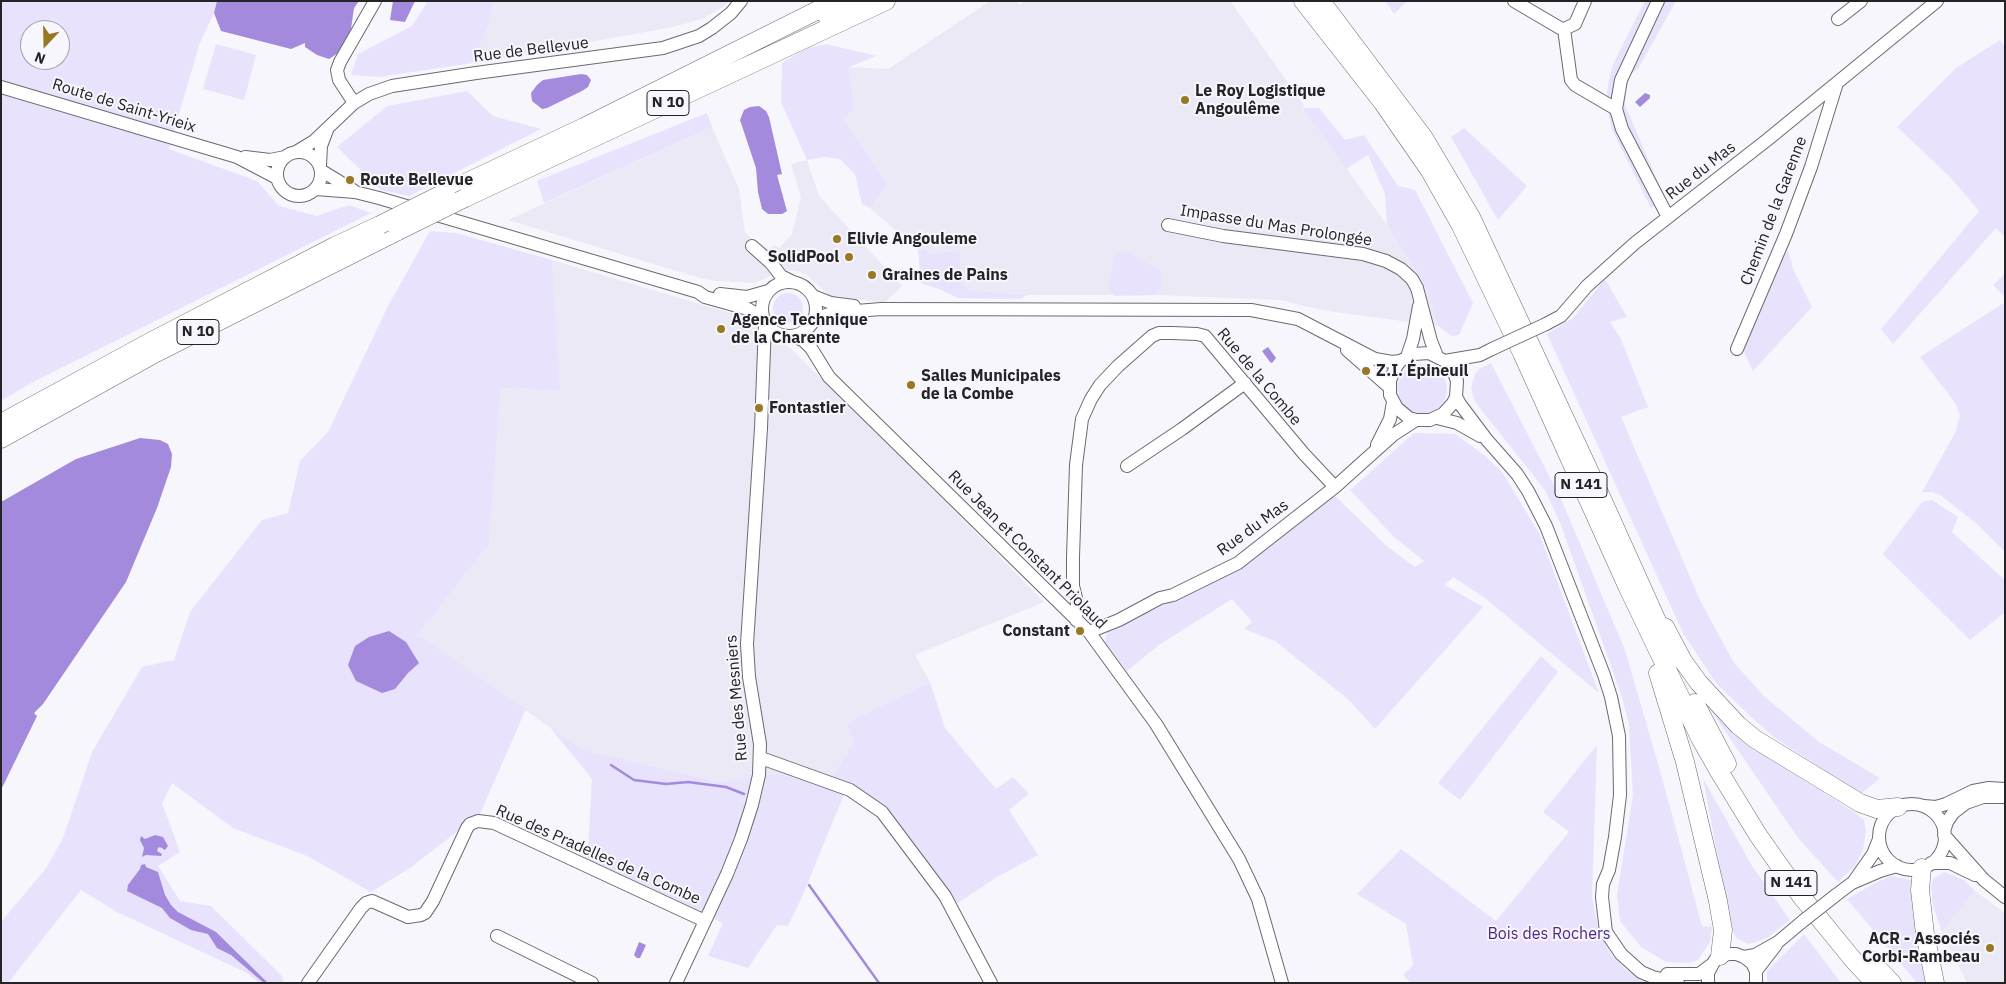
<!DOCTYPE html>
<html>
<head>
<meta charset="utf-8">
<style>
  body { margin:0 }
  #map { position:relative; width:2006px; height:984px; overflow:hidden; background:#f7f6fc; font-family:"IBM Plex Sans",sans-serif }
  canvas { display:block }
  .frame { position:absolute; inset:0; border:2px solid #242325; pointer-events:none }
  .north { position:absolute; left:20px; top:20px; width:50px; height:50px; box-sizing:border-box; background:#f7f6fc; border:1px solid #a3a2a6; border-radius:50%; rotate:201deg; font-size:14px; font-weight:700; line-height:20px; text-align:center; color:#242325 }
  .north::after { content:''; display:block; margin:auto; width:18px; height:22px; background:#987821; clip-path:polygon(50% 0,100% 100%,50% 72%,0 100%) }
</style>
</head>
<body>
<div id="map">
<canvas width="2006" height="984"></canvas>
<div class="frame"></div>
<div class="north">N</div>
</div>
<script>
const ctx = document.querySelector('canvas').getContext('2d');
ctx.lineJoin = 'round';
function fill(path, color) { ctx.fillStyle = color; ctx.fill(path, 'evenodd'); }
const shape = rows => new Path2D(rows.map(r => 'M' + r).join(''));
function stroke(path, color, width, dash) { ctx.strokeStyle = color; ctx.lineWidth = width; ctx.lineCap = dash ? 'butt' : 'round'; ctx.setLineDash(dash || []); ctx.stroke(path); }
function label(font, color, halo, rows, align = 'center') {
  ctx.font = font + ' "IBM Plex Sans",sans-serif'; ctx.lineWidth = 4; ctx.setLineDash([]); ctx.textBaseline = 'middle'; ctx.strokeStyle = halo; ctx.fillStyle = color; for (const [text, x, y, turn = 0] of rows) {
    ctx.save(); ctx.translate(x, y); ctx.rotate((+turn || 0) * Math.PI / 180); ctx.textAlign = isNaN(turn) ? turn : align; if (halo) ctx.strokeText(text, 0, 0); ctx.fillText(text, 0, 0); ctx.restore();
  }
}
const built = shape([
  [493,1,729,1,723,7,702,19,673,27,473,63,490,22],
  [990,1,1016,1,1020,5,1025,1,1230,1,1304,105,1303,108,1387,225,1425,285,1438,326,1321,310,1280,300,1155,295,1027,295,967,290,962,281,958,250,929,254,927,247,918,250,870,208,887,184,842,118,855,109,849,67,888,69],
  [712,127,739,189,745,232,754,241,769,249,774,245,779,248,792,234,801,197,791,164,807,160,819,196,902,286,884,303,829,295,808,276,798,271,786,270,754,283,716,281,700,278,508,220],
  [552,260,747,318,790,348,946,502,1044,602,915,655,930,682,846,723,854,742,824,788,779,773,718,782,581,749,418,635,489,544,501,388,559,391],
  [1975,891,2005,913,2005,983,1967,983,1942,932]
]);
const green = shape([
  [1,1,217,1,214,13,199,45,169,149,257,181,279,206,317,216,349,205,371,213,31,383,1,401],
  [30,30,60,30,60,60,30,60],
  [428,1,493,1,490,22,473,63,379,77,351,75,358,54,412,26],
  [1385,1,1407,1,1394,14],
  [1645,1,1676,1,1638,69,1629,75,1626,86,1625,105,1666,201,1651,208,1612,130,1606,103,1608,84,1613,64],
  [2000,40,2005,48,2005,237,1996,228,1893,344,1881,329,1979,211,1950,177,1897,127,1956,68],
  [216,44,256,55,244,100,203,89],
  [826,44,876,56,849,67,855,109,843,118,887,184,870,208,862,204,855,174,840,159,824,157,807,160,781,102,782,63,807,48],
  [467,91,493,116,541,129,409,196,381,190,337,147,387,106],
  [1303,108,1319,108,1345,140,1364,135,1398,186,1415,190,1473,303,1459,335,1452,336,1438,326,1425,285,1387,225,1385,194,1368,155,1346,169],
  [707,113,712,127,544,203,537,181],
  [1464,128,1527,186,1498,220,1451,137],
  [430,231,456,233,552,260,560,391,501,388,489,544,418,635,526,709,480,814,410,868,371,892,307,856,233,828,172,783,162,803,180,852,158,866,180,901,211,906,282,976,283,983,259,983,247,973,117,912,81,890,8,983,1,983,1,922,47,867,63,838,92,752,142,667,174,660,190,612,262,520,288,513,300,461,328,432,388,306],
  [927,247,929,254,959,250,962,281,967,290,1027,295,1020,299,958,298,939,289,921,283,918,250],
  [1125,250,1162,272,1162,288,1155,295,1114,296,1108,287,1114,256],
  [1788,250,1793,269,1812,307,1753,371,1742,348,1776,267],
  [2005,273,2005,297,1993,285],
  [1605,279,1627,317,1610,322,1620,337,1648,407,1621,417,1700,600,1734,663,1764,696,1819,742,1880,778,1861,794,1775,738,1751,717,1716,683,1683,633,1547,334,1573,318],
  '773 308a15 15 0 1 1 30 0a15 15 0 1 1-30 0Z',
  [2005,302,2005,552,1976,523,1940,495,1932,492,1922,492,1955,433,1960,416,1956,404,1920,357],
  [1491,363,1561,499,1625,650,1661,774,1702,926,1712,927,1710,942,1698,960,1688,963,1666,962,1641,947,1620,921,1617,895,1633,795,1629,725,1622,697,1561,525,1545,490,1475,402,1471,388,1475,374,1479,369],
  '1397 389a25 25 0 1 1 50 0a25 25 0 1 1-50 0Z',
  [1414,433,1455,434,1484,455,1502,472,1539,533,1599,693,1485,598,1453,577,1445,585,1483,607,1375,729,1349,700,1275,641,1244,629,1252,622,1232,599,1159,645,1127,671,1105,642,1107,632,1242,567,1334,495,1388,547,1415,567,1424,561,1393,536,1350,490],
  [1932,500,1958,517,1952,532,2005,580,2005,612,1970,640,1883,554,1922,502],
  [1541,656,1558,672,1460,800,1438,783],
  [930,682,945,728,996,789,1013,777,1029,794,1009,810,1038,855,997,877,955,905,888,812,848,785,801,899,788,926,777,925,748,968,708,956,723,923,584,860,588,848,592,779,549,726,581,749,718,782,779,773,824,788,854,742,846,723],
  [1708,706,1759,752,1854,812,1864,820,1866,831,1863,850,1855,866,1838,882,1798,838],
  [1597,745,1592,898,1599,931,1610,953,1625,969,1648,983,1411,983,1403,975,1413,965,1406,924,1357,894,1401,849,1496,921,1569,832,1543,812],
  [1703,778,1752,866,1790,920,1767,938,1749,944,1737,939,1731,928],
  [1944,872,1964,880,1975,891,1942,932,1933,906,1931,886,1933,879],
  [1891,876,1912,880,1930,983,1917,983,1847,899,1873,884],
  [1804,934,1841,983,1767,983,1767,971]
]);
const water = shape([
  [217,1,359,1,354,8,350,36,344,49,329,59,317,55,305,47,305,43,291,49,221,31,214,13],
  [393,1,415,1,405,22,390,20],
  [581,74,587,75,591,80,588,87,582,91,547,108,542,109,532,101,531,93,537,85,543,80],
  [1645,93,1650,95,1650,98,1640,107,1635,102],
  [759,106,766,111,769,117,782,174,777,175,787,211,782,214,768,214,762,209,758,192,756,168,740,120,744,110,750,107],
  [1268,347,1276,358,1272,363,1270,362,1262,351],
  [140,438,160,440,168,444,172,454,171,467,157,508,126,582,43,704,34,713,37,716,1,790,1,502,76,459],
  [389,631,406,642,419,663,408,673,395,689,382,693,356,681,348,665,355,646,369,637],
  [155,835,163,837,168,846,165,850,160,847,158,848,157,851,162,854,161,856,146,855,142,857,144,848,140,840,141,836,145,839],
  [145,864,146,867,158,872,165,895,171,905,178,912,216,932,268,983,264,983,231,955,217,948,208,934,191,930,170,918,162,908,127,891,128,885,140,869,141,865],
  [639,942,646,945,640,958,637,958,634,955]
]);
const stream = shape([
  [611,765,634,780,666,784,688,782,726,787,744,794],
  [809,885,879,983]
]);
const minor = shape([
  [1514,1,1560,28,1564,29,1575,24,1585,1],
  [1658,1,1621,80,1616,109,1622,129,1668,217],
  [1838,19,1861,1],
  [1564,29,1571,80,1575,85,1616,109],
  [1,87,237,157,277,178],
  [354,103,339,80,337,70,340,62,375,1],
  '277 174a22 22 0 1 1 44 0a22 22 0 1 1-44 0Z',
  [296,152,314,141,354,103,369,94,392,86,476,73,663,48,699,36,712,28,731,13,741,1],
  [245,157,270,160,285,157],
  [320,165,321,146,327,130],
  [322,171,353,190],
  [316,189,355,192,379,198,698,292,705,297,748,309,763,318],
  [1168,225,1223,236,1363,254,1386,261,1401,269,1412,279,1417,288,1431,341,1437,356],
  [752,246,771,263,781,276,793,282],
  '762 309a27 27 0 1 1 54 0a27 27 0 1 1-54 0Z',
  [720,294,747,297,768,291],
  [813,296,831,303,854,306],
  [815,319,832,313,881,309,1251,310,1298,319,1375,359,1392,362,1400,361],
  [1546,324,1561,316,1587,286,1635,243,1767,140,1937,1],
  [794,336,804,341,811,348,829,377,1089,632,1156,724,1239,859,1258,899,1282,983],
  [1737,349,1786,234,1811,167,1837,83],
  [1347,350,1389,387],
  [1407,357,1413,339,1419,306],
  [1445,361,1480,355,1492,349],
  [1456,397,1453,403,1443,414,1430,420,1416,420,1409,418,1397,408,1390,395,1390,380,1396,367,1400,361,1414,354,1429,353,1445,361,1454,373,1457,381,1456,397,1460,404,1487,440,1517,474,1528,491,1546,526,1604,675,1611,697,1619,736,1620,795,1615,837,1609,870,1603,884,1602,897,1606,932,1621,954,1641,972,1653,977,1678,983],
  [1437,418,1457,423,1480,436],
  [1377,445,1390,419,1393,402],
  [1127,466,1182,429,1245,383],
  [1076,620,1077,602,1073,586,1073,557,1076,465,1082,419,1091,399,1100,385,1118,366,1152,336,1159,333,1172,333,1197,334,1205,336,1304,454,1335,487],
  [1089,632,1119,620,1160,598,1173,595,1238,563,1335,487,1393,435,1416,420],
  [761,758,850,790,882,812,945,896,991,983],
  '1879 837a33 33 0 1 1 66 0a33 33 0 1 1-66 0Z',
  [1924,806,1936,807,1946,804,1973,791,1989,788,2005,789],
  [1944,831,1947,822,1953,813,1966,803,1983,797,2005,797],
  [1944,835,1984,880,2005,897],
  [1931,863,1950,863,1975,875],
  [1854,881,1873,854,1879,839],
  [1836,895,1852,883,1880,871,1897,866],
  [497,936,592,983],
  [1744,957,1755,955,1778,942,1803,921],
  [1756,971,1776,945],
  [1667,974,1699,974,1711,965],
  [308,983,361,908,366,903,372,901,408,917,421,915,425,913,433,901,467,828,470,824,478,821,494,823,705,921],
  [676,983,727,874,741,839,752,805,759,775,760,744,749,677,747,644,761,428,765,323],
  [1708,983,1708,973,1715,960,1728,954,1736,954,1744,957,1752,963,1756,971,1756,983]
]);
const highway = shape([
  [1303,1,1383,103,1430,171,1460,224,1522,353,1628,588,1700,738,1720,773,1758,835,1801,896,1855,962,1875,983],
  [1321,1,1424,138,1471,217,1594,481,1666,641],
  [826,15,855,1],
  [446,192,584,127,836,1],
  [465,198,886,1],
  [1,423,150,342,335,246,380,225],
  [1,439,156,353,398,231],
  [1665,627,1683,661,1699,683,1738,725,1755,739,1860,803,1877,809,1898,807],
  [1658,673,1685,762,1718,901,1723,930,1720,956],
  [1695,703,1727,764],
  [1922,868,1920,890,1925,934,1935,983],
  [1870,960,1892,983]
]);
const minorBridge = shape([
  [1492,349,1546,324],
  [1803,921,1836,895]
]);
const highwayBridge = shape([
  [380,225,446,192],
  [398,231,465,198]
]);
const markers = [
  [1185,100,5,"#987821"],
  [350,180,5,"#987821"],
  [837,239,5,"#987821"],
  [849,257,5,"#987821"],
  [872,275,5,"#987821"],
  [721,329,5,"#987821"],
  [1366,371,5,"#987821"],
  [911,385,5,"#987821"],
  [759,408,5,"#987821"],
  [1080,631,5,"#987821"],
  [1990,948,5,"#987821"]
];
const shields = [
  [668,103,42],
  [198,332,42],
  [1581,485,52],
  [1791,883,52]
];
const shieldNames = [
  ["N 10",668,103],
  ["N 10",198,332],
  ["N 141",1581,485],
  ["N 141",1791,883]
];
const streetNames = [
  ["Rue de Bellevue",531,50,-7],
  ["Route de Saint-Yrieix",124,106,17],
  ["Rue du Mas",1701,171,-38],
  ["Chemin de la Garenne",1774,211,-69],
  ["Impasse du Mas Prolongée",1276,226,9],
  ["Rue de la Combe",1259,377,50],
  ["Rue du Mas",1253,528,-36],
  ["Rue Jean et Constant Priolaud",1027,550,45],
  ["Rue des Mesniers",737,698,-95],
  ["Rue des Pradelles de la Combe",598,855,24]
];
const poiNames = [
  ["Le Roy Logistique",1195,91],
  ["Angoulême",1195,109],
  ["Route Bellevue",360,180],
  ["Elivie Angouleme",847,239],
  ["SolidPool",839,257,"right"],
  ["Graines de Pains",882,275],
  ["Agence Technique",731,320],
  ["de la Charente",731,338],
  ["Z.I. Épineuil",1376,371],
  ["Salles Municipales",921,376],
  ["de la Combe",921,394],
  ["Fontastier",769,408],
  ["Constant",1070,631,"right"],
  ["ACR - Associés",1980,939,"right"],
  ["Corbi-Rambeau",1980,957,"right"]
];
const parkNames = [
  ["Bois des Rochers",1549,934]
];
fill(built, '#ece9f6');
fill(green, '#e9e2fd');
fill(water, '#a38adc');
stroke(stream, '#a38adc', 2.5);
stroke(minor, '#6b6a6f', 14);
stroke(highway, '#6b6a6f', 19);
stroke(minor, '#fff', 12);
stroke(highway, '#fff', 18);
stroke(minorBridge, '#6b6a6f', 14, []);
stroke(highwayBridge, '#6b6a6f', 19, []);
stroke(minorBridge, '#fff', 12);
stroke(highwayBridge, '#fff', 18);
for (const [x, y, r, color] of markers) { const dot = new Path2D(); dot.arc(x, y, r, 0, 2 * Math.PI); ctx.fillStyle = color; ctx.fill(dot); stroke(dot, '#f7f6fc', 2); }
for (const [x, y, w] of shields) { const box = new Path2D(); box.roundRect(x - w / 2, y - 12.5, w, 25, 4); ctx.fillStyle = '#f7f6fc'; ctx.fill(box); stroke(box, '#242325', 1); }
label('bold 15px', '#242325', null, shieldNames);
label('16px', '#242325', '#f7f6fc', streetNames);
label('bold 16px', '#242325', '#f7f6fc', poiNames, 'left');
label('16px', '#4e2887', '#f7f6fc', parkNames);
</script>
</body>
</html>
